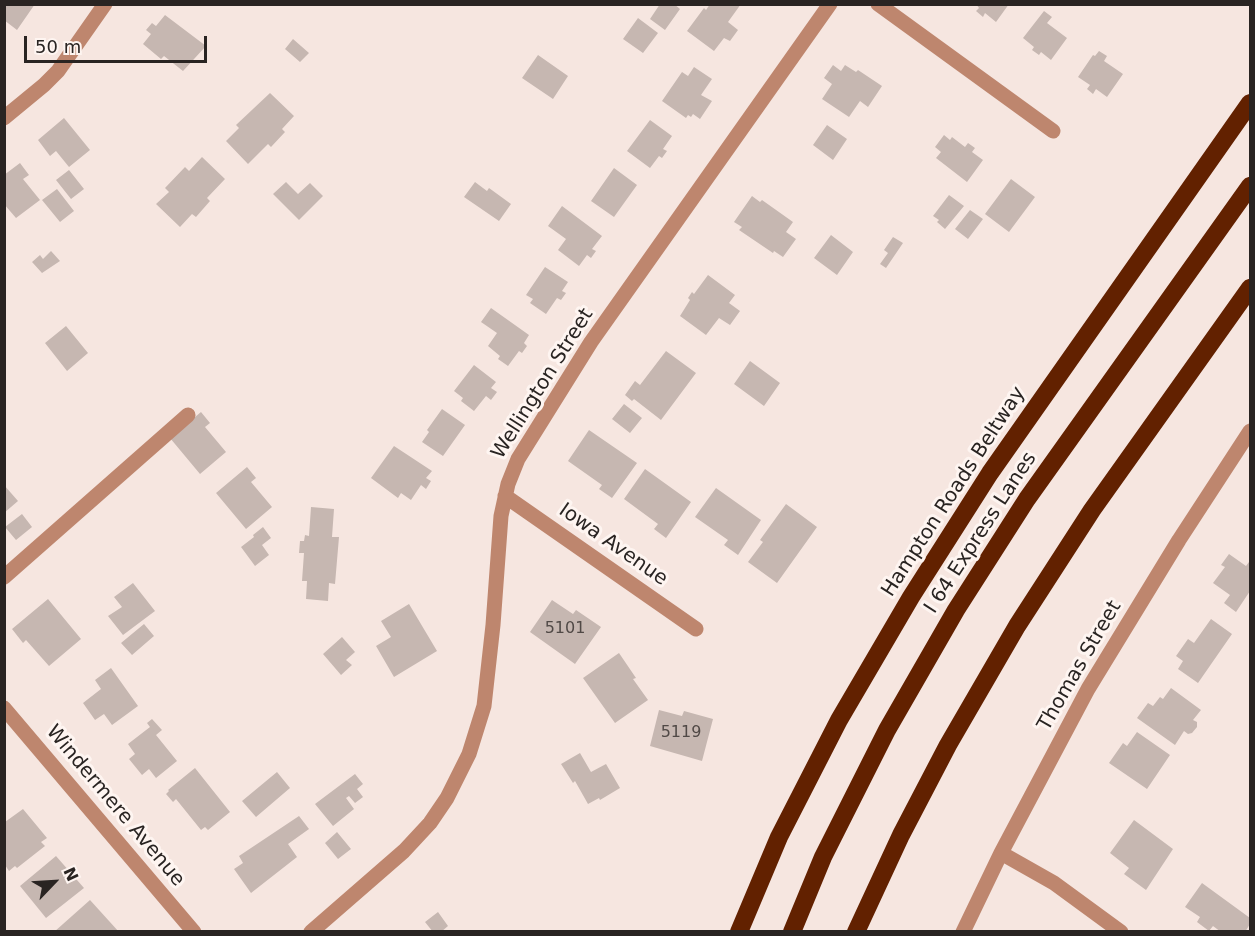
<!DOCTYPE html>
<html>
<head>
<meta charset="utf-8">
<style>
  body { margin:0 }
  #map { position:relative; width:1255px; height:936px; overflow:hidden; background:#f6e6e0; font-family:"DejaVu Sans",sans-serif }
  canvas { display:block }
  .frame { position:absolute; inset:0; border:6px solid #292422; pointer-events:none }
  .north { position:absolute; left:24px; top:852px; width:60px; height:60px; -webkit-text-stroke:4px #fef5f1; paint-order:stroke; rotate:65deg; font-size:16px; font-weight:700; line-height:24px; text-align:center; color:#292422 }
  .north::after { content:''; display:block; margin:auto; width:21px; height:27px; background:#292422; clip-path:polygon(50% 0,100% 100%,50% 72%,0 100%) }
  .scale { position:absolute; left:24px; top:36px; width:183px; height:27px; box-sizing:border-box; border:3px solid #292422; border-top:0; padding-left:8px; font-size:18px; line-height:21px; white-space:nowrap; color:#292422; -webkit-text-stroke:4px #fef5f1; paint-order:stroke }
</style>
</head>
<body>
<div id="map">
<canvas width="1255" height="936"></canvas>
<div class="frame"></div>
<div class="north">N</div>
<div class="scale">50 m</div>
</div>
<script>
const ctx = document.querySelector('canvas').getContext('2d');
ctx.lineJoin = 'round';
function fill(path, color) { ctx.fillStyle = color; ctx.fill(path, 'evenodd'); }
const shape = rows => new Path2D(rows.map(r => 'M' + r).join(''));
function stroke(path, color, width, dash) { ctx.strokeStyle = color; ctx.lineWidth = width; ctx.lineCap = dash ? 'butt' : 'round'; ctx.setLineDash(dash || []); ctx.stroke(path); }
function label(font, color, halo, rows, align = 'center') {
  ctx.font = font + ' "DejaVu Sans",sans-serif'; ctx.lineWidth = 6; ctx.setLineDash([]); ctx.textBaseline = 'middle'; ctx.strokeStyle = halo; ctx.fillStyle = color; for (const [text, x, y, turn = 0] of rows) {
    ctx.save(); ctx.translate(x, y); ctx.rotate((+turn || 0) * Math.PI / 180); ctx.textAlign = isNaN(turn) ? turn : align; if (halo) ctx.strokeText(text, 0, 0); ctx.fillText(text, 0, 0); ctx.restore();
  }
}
const building = shape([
  [4,4,35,4,17,30,4,20],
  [660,4,674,4,680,9,665,30,650,19],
  [710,4,741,4,728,22,738,30,730,41,724,38,714,51,687,31,704,8,706,10],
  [976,4,1009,4,996,22,985,13,983,17,976,11,979,8],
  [1044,11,1052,17,1047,23,1067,38,1051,60,1041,52,1039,55,1032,50,1034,47,1023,38],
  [165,15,206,46,183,71,164,56,161,59,143,44,151,34,146,30,152,23,156,26],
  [638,18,658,33,643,53,623,39],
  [293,39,309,53,300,62,285,49],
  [1099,51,1107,56,1104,61,1123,74,1107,97,1096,89,1093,94,1087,89,1090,85,1078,77,1093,55,1095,56],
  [538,55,568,76,553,99,522,78],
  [833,65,841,71,845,65,856,72,858,70,882,86,868,107,860,101,849,117,822,99,832,84,824,78],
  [694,67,712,79,701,95,712,101,700,119,693,114,691,117,688,115,686,118,662,101,682,72,688,76],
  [270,93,294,116,282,129,285,132,271,147,268,144,248,164,226,141,239,128,236,125],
  [64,118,90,150,69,167,56,151,50,156,38,140],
  [650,120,672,136,663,149,667,151,662,158,659,156,650,168,627,151],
  [827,125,847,139,833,160,813,145],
  [944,135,950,140,952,137,965,147,968,143,975,148,972,152,983,160,967,182,936,158,941,152,935,147],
  [202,157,225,179,207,198,210,201,196,217,192,214,180,227,156,204,169,192,165,188,185,167,189,171],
  [20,163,29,175,23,179,40,200,16,218,4,204,4,175],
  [614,168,637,185,614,217,591,201],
  [69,170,84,189,71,199,56,180],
  [1011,179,1035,197,1009,232,985,214],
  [286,182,298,194,310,183,323,196,299,220,273,194],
  [475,182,487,191,489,188,511,204,499,221,464,197],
  [57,189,74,211,60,222,42,200],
  [949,195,964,206,945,229,937,222,939,220,933,216],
  [752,196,760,202,762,200,793,222,786,232,796,239,783,257,774,251,773,253,739,230,742,227,734,222],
  [562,206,602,236,592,249,596,251,591,258,587,255,579,266,558,250,566,239,548,226],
  [970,210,983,219,968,239,955,229],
  [831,235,853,252,837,275,814,258],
  [893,237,903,243,886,268,880,264,888,253,884,250],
  [51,251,60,261,42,273,32,262,40,255,43,259],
  [545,267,568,282,562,291,566,293,561,300,557,298,546,314,530,303,533,299,526,295],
  [708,275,735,295,729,303,740,311,730,325,719,318,706,335,680,316,690,300,688,298,692,292,694,294],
  [491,308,529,335,524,343,527,346,522,353,519,351,508,366,498,359,500,356,488,346,497,333,481,322],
  [66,326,88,353,67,371,45,343],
  [666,351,696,373,661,420,634,399,632,401,625,395,635,381,640,385],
  [750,361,780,383,764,406,734,384],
  [474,365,496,382,491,388,497,392,491,400,486,396,474,411,461,401,463,398,454,391],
  [624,404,642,418,630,433,612,419],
  [442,409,465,425,443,456,422,442,429,432,427,430],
  [201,412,210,423,205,427,226,452,200,474,170,438],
  [589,430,637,463,612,498,599,489,602,485,568,461],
  [394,446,432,471,426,478,431,481,426,489,421,485,411,500,401,493,398,498,371,478],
  [247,467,256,478,251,482,272,507,246,529,216,493],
  [645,469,691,502,666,538,654,529,658,524,624,499],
  [4,485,18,501,4,513],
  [716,488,761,520,738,555,724,545,728,540,695,517],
  [786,504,817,527,777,583,748,562,763,542,760,540],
  [311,507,334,509,332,537,339,537,335,584,329,583,328,601,306,599,307,581,302,581,304,553,299,553,300,541,304,541,305,535,309,536],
  [22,514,32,527,16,540,5,527],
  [263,527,271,538,262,545,269,555,255,566,241,547,254,537,253,535],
  [1229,554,1246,566,1249,562,1250,563,1250,591,1236,612,1224,603,1230,595,1213,583,1225,567,1221,565],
  [133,583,155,611,123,635,108,616,122,607,114,597],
  [48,599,81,639,49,666,26,640,23,643,12,629],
  [552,600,573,614,576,610,601,627,575,664,530,632],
  [409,604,437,651,394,677,376,646,391,637,381,621],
  [1211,619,1232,634,1198,683,1178,669,1183,661,1176,656,1188,639,1194,643],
  [144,624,154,636,132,655,121,643],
  [342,637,355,652,346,660,352,665,341,675,323,654],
  [619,653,636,678,633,679,648,700,615,723,583,678],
  [111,668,138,706,112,725,104,714,95,720,83,703,101,689,95,680],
  [1171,688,1201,710,1193,720,1197,722,1197,727,1192,733,1188,734,1184,731,1175,745,1137,718,1148,703,1153,706,1160,697,1163,699],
  [659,710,682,716,684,711,713,719,702,761,650,746],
  [152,719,162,730,156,735,177,761,156,778,149,769,142,775,129,759,135,754,128,744,150,727,147,723],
  [1137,732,1170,755,1147,789,1109,763,1123,743,1127,746],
  [580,753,591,772,606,764,620,788,600,800,599,798,588,804,575,781,573,783,561,764],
  [195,768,230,812,208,830,205,827,201,830,176,799,173,802,166,794,169,791,168,790],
  [277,772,290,788,256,817,242,801],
  [355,774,363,784,357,789,363,797,355,803,349,796,346,798,354,809,333,826,315,804],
  [23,809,47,838,41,842,45,846,17,868,15,866,9,871,5,865,5,822],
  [299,816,309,829,288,844,297,857,251,893,234,869,243,863,239,856],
  [1134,820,1173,849,1146,890,1124,874,1129,868,1110,853],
  [337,832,351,849,338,859,325,843],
  [56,856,84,888,46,918,20,886],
  [1202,883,1250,918,1250,924,1245,932,1221,932,1213,926,1209,931,1197,922,1200,917,1185,907],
  [90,900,119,932,54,932],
  [438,912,448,926,441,932,433,932,425,922]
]);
const street = shape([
  [878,4,1053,131],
  [4,118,44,85,58,71,105,4],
  [505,496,696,629],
  [4,577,188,415],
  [4,708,194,932],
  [1001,853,1054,883,1121,932],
  [311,932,404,851,430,823,447,798,469,754,484,706,493,625,501,516,508,484,518,459,591,342,830,4],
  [963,932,1001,853,1088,689,1179,540,1250,431]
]);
const highway = shape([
  [739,932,779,837,839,720,911,597,990,473,1250,103],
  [792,932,823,857,887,730,956,610,1027,499,1250,186],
  [856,932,901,835,948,745,1017,626,1092,510,1250,288]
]);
const numberNames = [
  ["5101",565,629],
  ["5119",681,733]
];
const streetNames = [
  ["Wellington Street",543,384,-58],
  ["Hampton Roads Beltway",954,492,-57],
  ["I 64 Express Lanes",981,533,-57],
  ["Iowa Avenue",613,545,35],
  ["Thomas Street",1080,666,-60],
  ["Windermere Avenue",115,806,50]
];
fill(building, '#c6b7b1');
stroke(street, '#be866e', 15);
stroke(highway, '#622100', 18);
label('16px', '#504946', null, numberNames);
label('20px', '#292422', '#fef5f1', streetNames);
</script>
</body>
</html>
